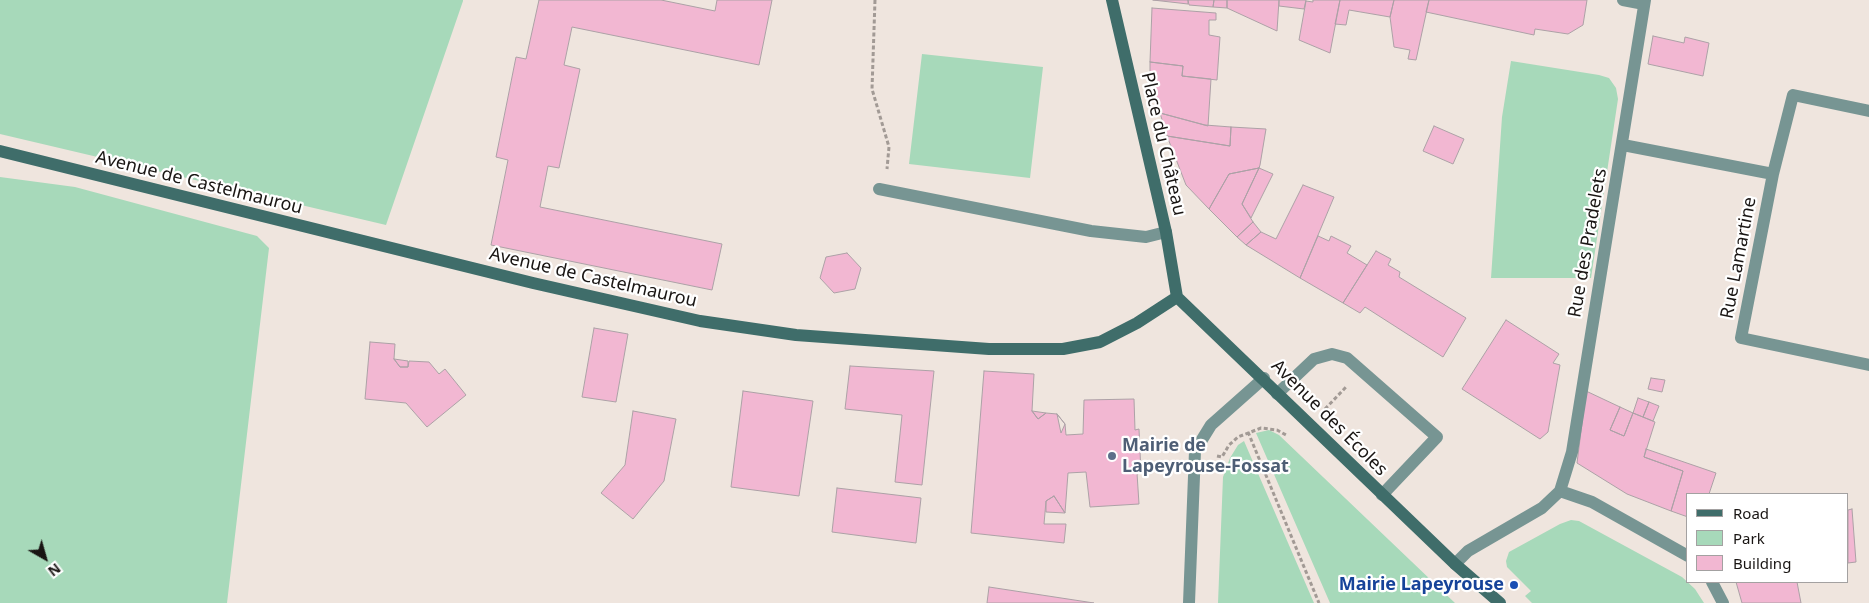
<!DOCTYPE html>
<html>
<head>
<meta charset="utf-8">
<style>
  body { margin:0 }
  #map { position:relative; width:1869px; height:603px; overflow:hidden; background:#efe5de; font-family:"Noto Sans",sans-serif }
  canvas { display:block }
  .legend { position:absolute; left:1686px; top:493px; width:162px; height:90px; box-sizing:border-box; background:#fff; border:1px solid #a3a1a1; margin:0; padding:6px 9px; list-style:none; font-size:15px; color:#191513 }
  .legend li { display:flex; align-items:center; gap:10px; height:25px }
  .legend b { width:25px; border:1px solid #a3a1a1 }
  .north { position:absolute; left:20px; top:533px; width:50px; height:50px; -webkit-text-stroke:4px #fff; paint-order:stroke; rotate:142deg; font-size:14px; font-weight:700; line-height:20px; text-align:center; color:#191513 }
  .north::after { content:''; display:block; margin:auto; width:18px; height:22px; background:#191513; clip-path:polygon(50% 0,100% 100%,50% 72%,0 100%) }
</style>
</head>
<body>
<div id="map">
<canvas width="1869" height="603"></canvas>
<ul class="legend">
<li><b style="height:6px;background:#3f6d6a"></b>Road</li>
<li><b style="height:14px;background:#a7d9ba"></b>Park</li>
<li><b style="height:14px;background:#f2b7d2"></b>Building</li>
</ul>
<div class="north">N</div>
</div>
<script>
const ctx = document.querySelector('canvas').getContext('2d');
ctx.lineJoin = 'round';
function fill(path, color) { ctx.fillStyle = color; ctx.fill(path, 'evenodd'); }
const shape = rows => new Path2D(rows.map(r => 'M' + r).join(''));
function stroke(path, color, width, dash) { ctx.strokeStyle = color; ctx.lineWidth = width; ctx.lineCap = dash ? 'butt' : 'round'; ctx.setLineDash(dash || []); ctx.stroke(path); }
function label(font, color, halo, rows, align = 'center') {
  ctx.font = font + ' "Noto Sans",sans-serif'; ctx.lineWidth = 4.5; ctx.setLineDash([]); ctx.textBaseline = 'middle'; ctx.strokeStyle = halo; ctx.fillStyle = color; for (const [text, x, y, turn = 0] of rows) {
    ctx.save(); ctx.translate(x, y); ctx.rotate((+turn || 0) * Math.PI / 180); ctx.textAlign = isNaN(turn) ? turn : align; if (halo) ctx.strokeText(text, 0, 0); ctx.fillText(text, 0, 0); ctx.restore();
  }
}
const green = shape([
  [0,0,463,0,463,1,386,225,0,134],
  [922,54,1043,67,1030,178,909,164],
  [1511,61,1599,75,1609,78,1616,88,1618,99,1591,278,1491,278,1502,117],
  [0,177,75,187,257,236,269,248,227,603,0,603],
  [1269,430,1279,435,1455,603,1330,603,1256,433],
  [1244,441,1314,603,1218,603,1223,477,1230,458,1238,445],
  [1571,520,1579,521,1682,577,1695,589,1704,603,1532,603,1525,596,1531,591,1507,567,1506,561,1509,552,1560,524]
]);
const building = shape([
  [539,0,661,0,715,11,717,0,772,0,759,65,572,27,564,65,580,69,559,168,548,166,540,207,722,244,712,290,491,245,508,160,496,157,516,57,526,59,539,0],
  [1153,0,1188,0,1188,4,1153,0],
  [1188,0,1214,0,1213,7,1189,5,1188,0],
  [1214,0,1227,0,1227,8,1213,7,1214,0],
  [1227,0,1279,0,1277,31,1227,8,1227,0],
  [1279,0,1306,0,1304,9,1279,6,1279,0],
  [1313,0,1340,0,1330,53,1299,40,1306,1,1313,2,1313,0],
  [1340,0,1394,0,1390,17,1349,10,1346,25,1335,24,1340,0],
  [1394,0,1429,0,1416,60,1408,59,1410,50,1394,47,1390,17,1394,0],
  [1429,0,1587,0,1583,25,1568,34,1535,29,1534,35,1426,12,1429,0],
  [1152,8,1216,13,1216,20,1209,20,1209,35,1220,37,1217,80,1182,76,1183,66,1150,62,1152,8],
  [1653,36,1684,43,1685,37,1709,43,1703,76,1648,64,1653,36],
  [1150,62,1183,66,1182,76,1211,79,1208,126,1160,113,1150,82,1150,62],
  [1160,113,1205,125,1231,127,1230,146,1167,136,1160,113],
  [1434,126,1464,139,1453,164,1423,151,1434,126],
  [1231,127,1266,129,1260,165,1259,168,1229,174,1209,209,1186,185,1167,136,1230,146,1231,127],
  [1259,168,1273,174,1251,218,1242,204,1259,168],
  [1259,168,1242,204,1253,222,1237,237,1209,209,1229,174,1259,168],
  [1303,185,1334,197,1300,278,1246,245,1261,232,1276,239,1303,185],
  [1253,222,1261,232,1246,245,1237,237,1253,222],
  [1318,236,1329,241,1331,236,1351,246,1347,253,1367,265,1343,303,1300,278,1318,236],
  [1376,251,1391,259,1388,265,1400,272,1399,277,1466,318,1443,357,1365,307,1360,313,1343,303,1376,251],
  [847,253,861,268,855,289,834,293,820,278,826,257,847,253],
  [1506,320,1559,354,1553,363,1560,365,1548,432,1540,439,1462,389,1506,320],
  [594,328,628,334,616,402,582,397,594,328],
  [370,342,395,344,394,359,400,367,408,367,409,361,429,362,439,374,445,369,466,395,427,427,406,403,365,399,370,342],
  [394,359,408,361,408,367,400,367,394,359],
  [850,366,934,371,922,485,895,482,902,415,845,409,850,366],
  [984,371,1034,374,1032,411,1038,419,1046,413,1057,414,1065,424,1066,435,1083,434,1084,400,1134,399,1135,430,1139,429,1141,473,1137,473,1139,504,1090,507,1086,472,1068,473,1065,513,1054,496,1046,501,1044,524,1066,524,1064,543,971,533,984,371],
  [1651,378,1665,380,1662,392,1648,389,1651,378],
  [743,391,813,401,799,496,731,487,743,391],
  [1586,391,1620,407,1610,430,1624,436,1633,413,1655,422,1644,457,1683,471,1671,511,1627,494,1577,463,1586,391],
  [1638,398,1649,402,1643,417,1633,413,1638,398],
  [1649,402,1659,406,1653,421,1643,417,1649,402],
  [1620,407,1633,413,1624,436,1610,430,1620,407],
  [633,411,676,419,664,481,633,519,601,493,625,465,633,411],
  [1032,411,1046,413,1038,419,1032,411],
  [1057,414,1065,424,1061,433,1057,414],
  [1646,449,1716,473,1709,494,1688,494,1688,517,1671,511,1683,471,1644,457,1646,449],
  [837,488,921,498,916,543,832,532,837,488],
  [1054,496,1065,513,1046,512,1046,501,1054,496],
  [1852,509,1856,562,1848,563,1848,510,1852,509],
  [1736,582,1797,582,1801,603,1742,603,1736,582],
  [989,587,1094,603,987,603,989,587]
]);
const path = shape([
  [875,0,872,89,889,147,887,169],
  [1325,409,1347,386],
  [1248,432,1319,603],
  [1217,456,1222,457,1229,445,1238,437,1261,428,1277,430,1286,435]
]);
const lane = shape([
  [879,189,1091,231,1146,237,1166,232],
  [1277,394,1314,359,1332,354,1347,358,1437,437,1382,495]
]);
const street = shape([
  [1623,0,1644,4],
  [1869,111,1793,95,1773,174,1741,338,1869,365],
  [1623,145,1773,174],
  [1560,491,1592,502,1688,556],
  [1455,564,1468,551,1542,508,1560,491,1572,452,1645,0],
  [1712,582,1723,603],
  [1189,603,1195,451,1211,425,1264,378]
]);
const secondary = shape([
  [1112,0,1166,232,1177,297],
  [0,151,533,283,700,321,796,335,989,349,1063,349,1100,342,1137,323,1177,297],
  [1177,297,1455,564,1500,603]
]);
const markers = [
  [1112,456,5,"#5c6f8a"],
  [1514,585,5,"#1a4fb4"]
];
const streetNames = [
  ["Place du Château",1163,144,77],
  ["Avenue de Castelmaurou",199,183,14],
  ["Rue des Pradelets",1588,243,-80],
  ["Rue Lamartine",1739,258,-79],
  ["Avenue de Castelmaurou",593,278,13],
  ["Avenue des Écoles",1329,418,45]
];
const serviceNames = [
  ["Mairie de",1122,446],
  ["Lapeyrouse-Fossat",1122,467]
];
const transitNames = [
  ["Mairie Lapeyrouse",1504,585]
];
fill(green, '#a7d9ba');
fill(building, '#f2b7d2');
stroke(building, '#aca1a6', 1);
stroke(path, '#a29a95', 3, [4, 2.5]);
stroke(lane, '#779593', 12);
stroke(street, '#779593', 12);
stroke(secondary, '#3f6d6a', 12);
for (const [x, y, r, color] of markers) { const dot = new Path2D(); dot.arc(x, y, r, 0, 2 * Math.PI); ctx.fillStyle = color; ctx.fill(dot); stroke(dot, '#fff', 2); }
label('18px', '#191513', '#fff', streetNames);
label('bold 18px', '#4e5e75', '#fff', serviceNames, 'left');
label('bold 18px', '#164399', '#fff', transitNames, 'right');
</script>
</body>
</html>
